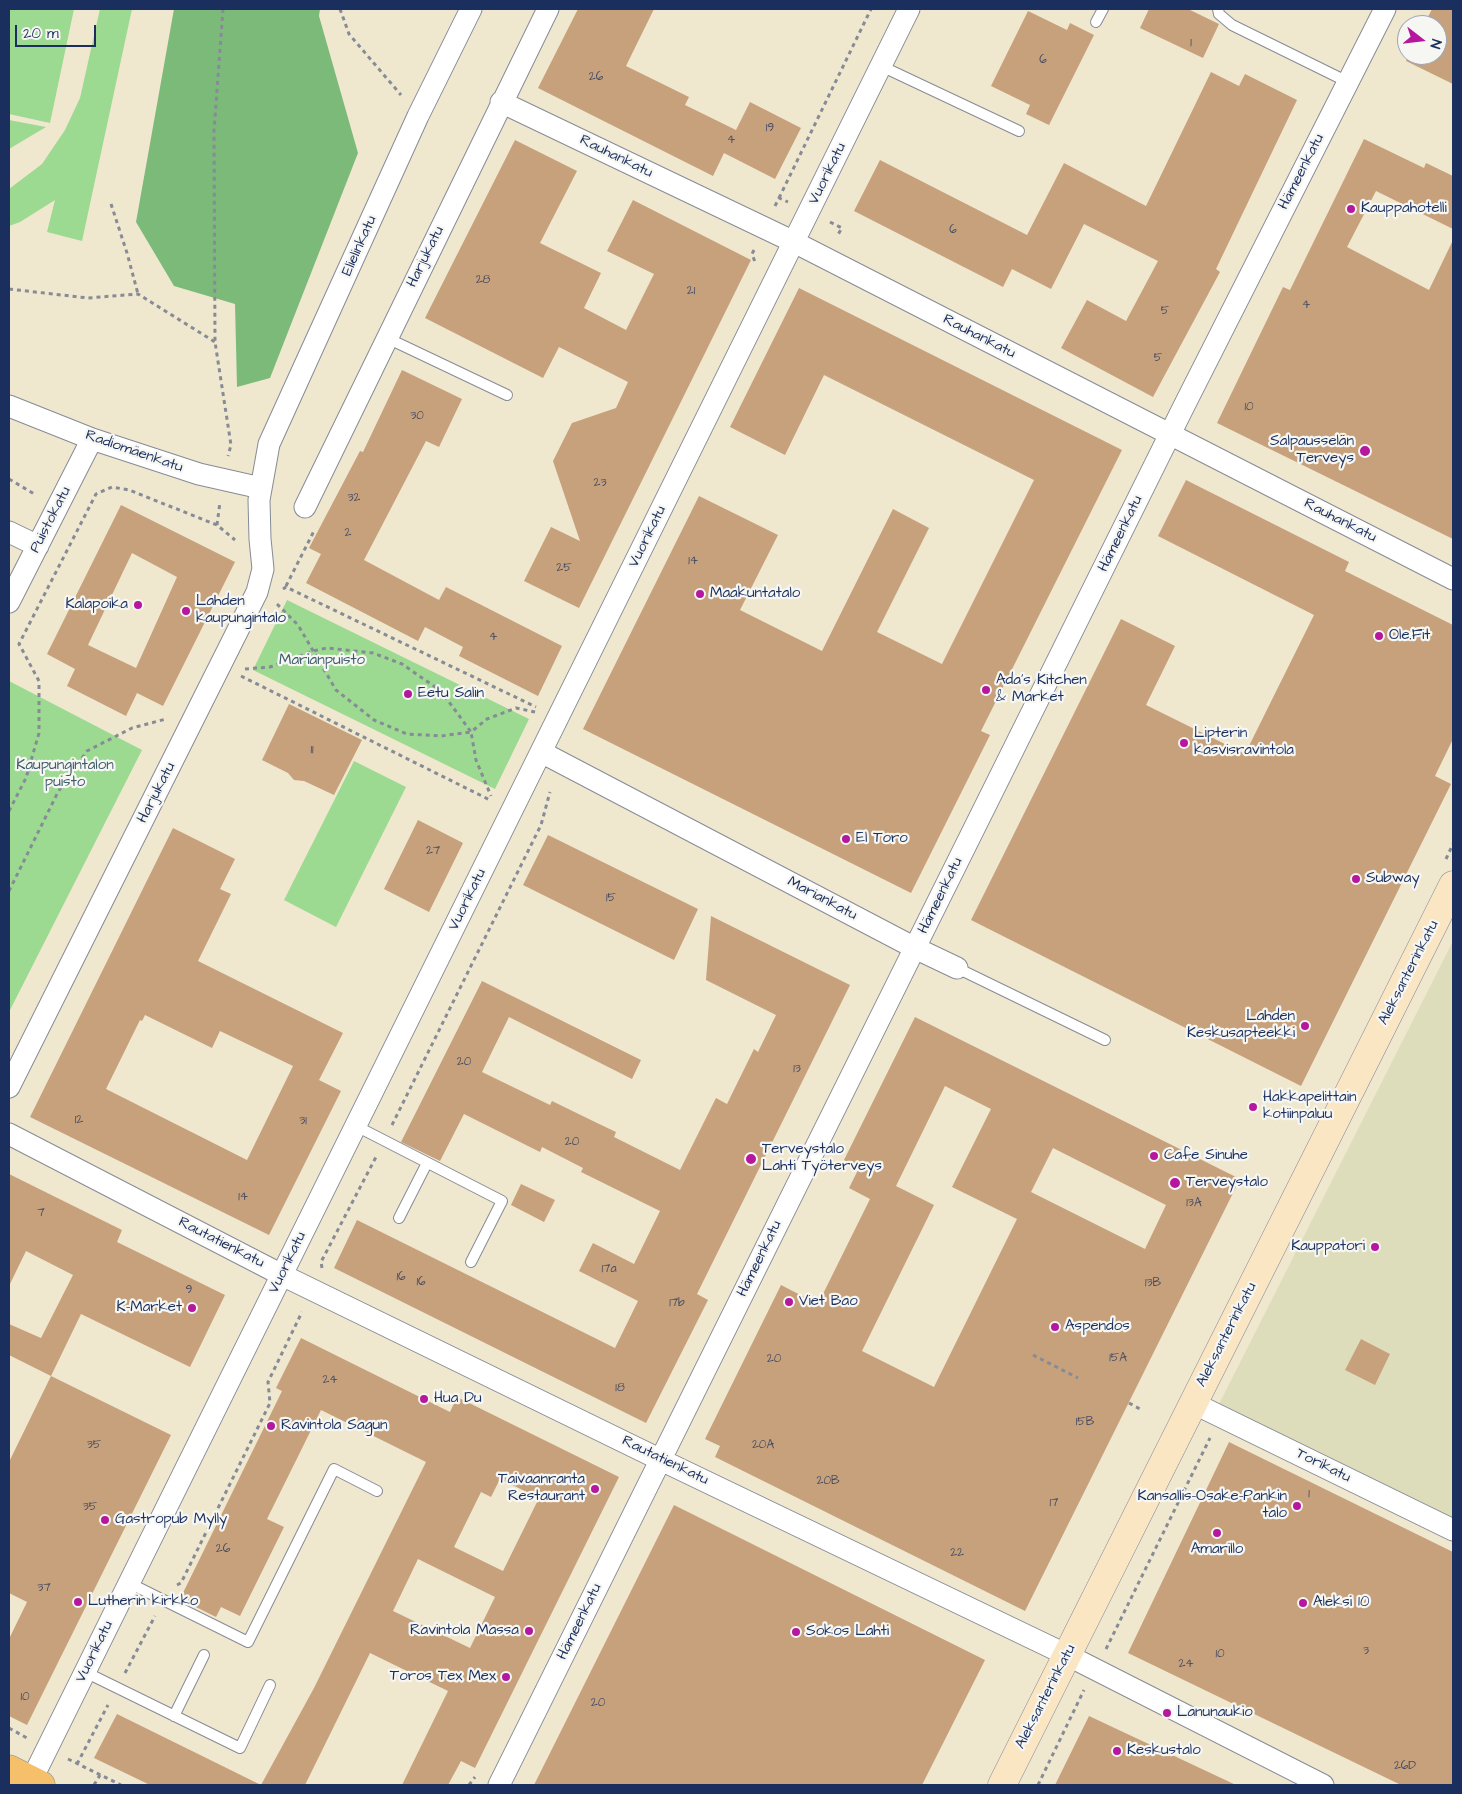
<!DOCTYPE html>
<html>
<head>
<meta charset="utf-8">
<style>
  body { margin:0 }
  #map { position:relative; width:1462px; height:1794px; overflow:hidden; background:#f0e7cf; font-family:"Architects Daughter",sans-serif }
  canvas { display:block }
  .frame { position:absolute; inset:0; border:10px solid #1b2f5e; pointer-events:none }
  .north { position:absolute; left:1397px; top:15px; width:50px; height:50px; box-sizing:border-box; background:#f6f6f2; border:1px solid #9ea6b7; border-radius:50%; rotate:106deg; font-size:14px; font-weight:700; line-height:20px; text-align:center; color:#1b2f5e }
  .north::after { content:''; display:block; margin:auto; width:18px; height:22px; background:#b5179e; clip-path:polygon(50% 0,100% 100%,50% 72%,0 100%) }
  .scale { position:absolute; left:15px; top:25px; width:81px; height:22px; box-sizing:border-box; border:2px solid #1b2f5e; border-top:0; padding-left:6px; font-size:15px; line-height:18px; white-space:nowrap; color:#1b2f5e; -webkit-text-stroke:4px #f6f6f2; paint-order:stroke }
</style>
</head>
<body>
<div id="map">
<canvas width="1462" height="1794"></canvas>
<div class="frame"></div>
<div class="north">N</div>
<div class="scale">20 m</div>
</div>
<script>
const ctx = document.querySelector('canvas').getContext('2d');
ctx.lineJoin = 'round';
function fill(path, color) { ctx.fillStyle = color; ctx.fill(path, 'evenodd'); }
const shape = rows => new Path2D(rows.map(r => 'M' + r).join(''));
function stroke(path, color, width, dash) { ctx.strokeStyle = color; ctx.lineWidth = width; ctx.lineCap = dash ? 'butt' : 'round'; ctx.setLineDash(dash || []); ctx.stroke(path); }
function label(font, color, halo, rows, align = 'center') {
  ctx.font = font + ' "Architects Daughter",sans-serif'; ctx.lineWidth = 4.5; ctx.setLineDash([]); ctx.textBaseline = 'middle'; ctx.strokeStyle = halo; ctx.fillStyle = color; for (const [text, x, y, turn = 0] of rows) {
    ctx.save(); ctx.translate(x, y); ctx.rotate((+turn || 0) * Math.PI / 180); ctx.textAlign = isNaN(turn) ? turn : align; if (halo) ctx.strokeText(text, 0, 0); ctx.fillText(text, 0, 0); ctx.restore();
  }
}
const built = shape([
  [1453,941,1453,1530,1214,1414],
  [1361,1339,1390,1354,1375,1384,1345,1370]
]);
const green = shape([
  [9,9,74,9,50,123,9,114],
  [100,9,132,9,82,241,47,232,55,200,20,222,9,226,9,189,42,164,65,130,80,98],
  [9,120,46,127,9,149],
  [287,600,529,719,495,789,253,670],
  [9,681,142,750,9,1012],
  [354,761,406,787,336,927,284,900]
]);
const forest = shape([
  [174,9,320,9,319,16,358,153,270,378,237,387,235,304,174,286,136,222]
]);
const building = shape([
  [578,9,654,9,626,66,689,97,685,105,736,130,750,102,801,128,775,179,724,153,713,176,538,88],
  [1149,9,1188,9,1219,24,1203,58,1140,28],
  [1432,9,1453,9,1453,84,1406,61,1409,55,1437,55,1437,25,1424,25],
  [1028,11,1067,30,1070,23,1094,35,1049,125,1026,114,1030,105,991,86],
  [1211,72,1239,86,1245,74,1297,100,1216,269,1220,272,1153,397,1061,348,1087,300,1126,321,1158,261,1084,224,1051,289,1012,269,1003,287,854,211,880,160,1027,235,1064,163,1146,206],
  [1364,139,1424,168,1426,163,1453,176,1453,229,1376,191,1347,247,1429,290,1453,240,1453,539,1217,423,1283,287,1290,290],
  [515,140,577,171,540,243,601,273,584,308,626,330,654,274,607,251,633,200,751,260,579,608,524,581,551,527,580,541,553,461,572,423,616,408,628,382,559,347,543,378,425,318],
  [799,288,1122,450,981,731,990,735,911,893,583,729,699,496,778,535,740,610,822,651,893,509,929,528,877,632,942,664,1034,480,824,375,785,455,730,427],
  [402,370,462,399,439,447,426,441,364,560,439,600,446,587,562,646,538,696,459,656,463,647,425,627,418,641,306,583,321,554,309,548,360,451,363,452],
  [1186,480,1349,562,1345,571,1453,625,1453,739,1435,776,1451,784,1301,1086,971,920,1121,619,1175,646,1146,705,1245,754,1314,615,1158,536],
  [121,505,235,562,163,706,137,693,126,716,67,686,75,669,47,654],
  [132,553,177,577,136,668,88,645],
  [289,704,362,740,334,795,304,781,294,780,288,773,262,760],
  [418,820,463,843,429,912,384,889],
  [173,828,235,859,220,889,231,894,198,961,343,1033,319,1080,341,1091,269,1235,30,1117],
  [145,1015,212,1048,220,1031,293,1066,247,1160,106,1089,140,1020,142,1021],
  [548,835,698,909,674,960,523,885],
  [711,916,850,985,697,1294,708,1300,646,1423,334,1268,357,1220,615,1348,638,1301,579,1271,593,1243,634,1264,660,1211,581,1172,583,1168,542,1147,540,1152,464,1114,440,1161,401,1142,482,981,641,1060,632,1079,509,1017,482,1072,550,1105,552,1101,595,1122,616,1132,614,1137,680,1170,716,1098,727,1104,754,1049,758,1052,776,1015,706,980],
  [915,1017,1240,1179,1025,1611,715,1457,720,1446,705,1439,781,1285,818,1304,870,1199,849,1188,859,1168,844,1160],
  [945,1086,991,1109,952,1187,1017,1219,934,1387,862,1351,934,1205,896,1186],
  [1053,1148,1166,1205,1145,1249,1031,1192],
  [9,1174,122,1230,117,1242,225,1295,190,1367,81,1314,51,1376,9,1355,9,1324,41,1338,73,1275,26,1251,9,1286],
  [521,1184,555,1200,544,1222,511,1205],
  [301,1338,450,1412,457,1397,619,1477,475,1768,461,1761,448,1785,402,1785,448,1691,370,1653,305,1785,150,1785,94,1758,117,1714,261,1785,314,1688,426,1462,321,1410,267,1519,284,1527,240,1616,221,1607,216,1617,180,1599,282,1391,276,1388],
  [500,1479,539,1498,503,1571,454,1547,481,1492,491,1497],
  [418,1559,495,1597,470,1648,393,1611],
  [1361,1339,1390,1354,1375,1385,1345,1370],
  [51,1376,171,1435,27,1725,9,1716,9,1639,27,1602,9,1593,9,1462],
  [1229,1442,1453,1552,1453,1785,1401,1785,1128,1653],
  [674,1505,985,1660,922,1785,534,1785],
  [1089,1716,1236,1785,1055,1785]
]);
const path = shape([
  [223,9,214,131,215,342,231,445,228,456],
  [340,9,349,34,401,95],
  [779,198,871,9],
  [111,204,127,253,138,294],
  [775,206,779,198,788,202],
  [830,222,842,228,837,236],
  [754,250,752,254,755,262],
  [9,289,88,298,138,294,215,342],
  [9,479,36,495],
  [217,525,220,502],
  [286,586,315,529],
  [283,589,286,587,536,707],
  [277,604,298,625,336,690,374,720,407,734,441,736,471,732,476,760,491,796],
  [245,669,270,667,313,651,327,648,373,653,402,664,441,691,471,732,487,719,516,708,535,712],
  [241,676,490,800],
  [9,811,26,778,39,733,39,681,19,644,96,494,112,487,129,490,217,525,235,540],
  [1446,859,1453,844],
  [9,891,58,792,87,751,132,728,166,719],
  [392,1125,541,825,550,792],
  [322,1268,321,1262,376,1157],
  [1033,1355,1078,1378],
  [1129,1403,1140,1409],
  [177,1585,181,1583,270,1403,268,1382,302,1312],
  [1106,1649,1210,1438],
  [125,1673,155,1616],
  [9,1728,27,1738],
  [68,1759,121,1785],
  [77,1764,108,1705],
  [94,1785,100,1775],
  [469,1785,475,1777],
  [1038,1785,1084,1690]
]);
const lane = shape([
  [1218,9,1219,14,1232,25,1348,82],
  [1096,22,1103,9],
  [881,66,1019,131],
  [387,338,507,395],
  [957,968,1105,1040],
  [356,1126,502,1201,471,1262],
  [399,1218,427,1163],
  [129,1583,248,1642,334,1469,377,1491],
  [85,1672,240,1748,270,1685],
  [174,1716,204,1655]
]);
const street = shape([
  [501,102,794,242,1453,579],
  [9,406,92,439,199,474,261,488],
  [305,507,548,9],
  [9,532,38,546],
  [9,602,92,439],
  [541,752,915,948,957,968],
  [9,1087,257,592,263,569,260,539,259,500,269,444,418,116,471,9],
  [9,1134,282,1275,661,1460,1067,1655,1323,1785],
  [1193,1403,1453,1530],
  [21,1785,31,1781,909,9],
  [499,1785,1184,406,1385,9]
]);
const secondary = shape([
  [1002,1785,1453,885]
]);
const primary = shape([
  [9,1769,41,1785]
]);
const markers = [
  [1351,209,5,"#b5179e"],
  [1365,451,6,"#b5179e"],
  [700,594,5,"#b5179e"],
  [138,605,5,"#b5179e"],
  [186,611,5,"#b5179e"],
  [1379,636,5,"#b5179e"],
  [986,690,5,"#b5179e"],
  [408,694,5,"#b5179e"],
  [1184,743,5,"#b5179e"],
  [846,839,5,"#b5179e"],
  [1356,879,5,"#b5179e"],
  [1305,1026,5,"#b5179e"],
  [1253,1107,5,"#b5179e"],
  [1154,1156,5,"#b5179e"],
  [751,1159,6,"#b5179e"],
  [1175,1183,6,"#b5179e"],
  [1375,1247,5,"#b5179e"],
  [789,1302,5,"#b5179e"],
  [192,1308,5,"#b5179e"],
  [1055,1327,5,"#b5179e"],
  [424,1399,5,"#b5179e"],
  [271,1426,5,"#b5179e"],
  [595,1489,5,"#b5179e"],
  [1297,1506,5,"#b5179e"],
  [105,1520,5,"#b5179e"],
  [1217,1533,5,"#b5179e"],
  [78,1602,5,"#b5179e"],
  [1303,1603,5,"#b5179e"],
  [529,1631,5,"#b5179e"],
  [796,1632,5,"#b5179e"],
  [506,1677,5,"#b5179e"],
  [1167,1713,5,"#b5179e"],
  [1117,1751,5,"#b5179e"]
];
const numberNames = [
  ["1",1191,43],
  ["6",1043,60],
  ["26",596,77],
  ["19",770,128],
  ["4",731,140],
  ["6",953,230],
  ["28",483,280],
  ["21",691,291],
  ["4",1306,305],
  ["5",1165,311],
  ["5",1158,358],
  ["10",1249,407],
  ["30",417,416],
  ["23",600,483],
  ["32",354,498],
  ["2",348,533],
  ["14",693,561],
  ["25",564,568],
  ["4",493,637],
  ["11",312,750],
  ["27",433,851],
  ["15",611,898],
  ["20",464,1062],
  ["13",797,1069],
  ["12",79,1120],
  ["31",303,1121],
  ["20",572,1142],
  ["14",243,1197],
  ["13A",1194,1203],
  ["7",41,1213],
  ["17a",609,1269],
  ["16",401,1277],
  ["16",421,1282],
  ["13B",1153,1283],
  ["9",189,1290],
  ["17b",677,1303],
  ["15A",1118,1358],
  ["20",774,1359],
  ["24",330,1380],
  ["18",620,1388],
  ["15B",1085,1422],
  ["35",94,1445],
  ["20A",763,1445],
  ["20B",828,1481],
  ["1",1309,1494],
  ["17",1054,1503],
  ["35",90,1507],
  ["26",223,1549],
  ["22",957,1553],
  ["37",44,1588],
  ["3",1366,1651],
  ["10",1220,1654],
  ["24",1186,1664],
  ["10",25,1697],
  ["20",598,1703],
  ["26D",1405,1766]
];
const streetNames = [
  ["Rauhankatu",616,157,26],
  ["Hämeenkatu",1302,172,-63],
  ["Vuorikatu",828,174,-64],
  ["Elielinkatu",360,246,-66],
  ["Harjukatu",426,257,-64],
  ["Rauhankatu",979,337,27],
  ["Radiomäenkatu",134,452,19],
  ["Puistokatu",51,520,-63],
  ["Rauhankatu",1340,521,27],
  ["Hämeenkatu",1121,534,-64],
  ["Vuorikatu",648,537,-64],
  ["Harjukatu",157,793,-63],
  ["Hämeenkatu",941,896,-64],
  ["Mariankatu",822,899,28],
  ["Vuorikatu",468,900,-64],
  ["Aleksanterinkatu",1409,973,-63],
  ["Rautatienkatu",221,1243,27],
  ["Hämeenkatu",760,1259,-64],
  ["Vuorikatu",288,1263,-64],
  ["Aleksanterinkatu",1227,1335,-63],
  ["Rautatienkatu",665,1461,26],
  ["Torikatu",1323,1466,26],
  ["Hämeenkatu",580,1622,-64],
  ["Vuorikatu",95,1652,-64],
  ["Aleksanterinkatu",1046,1697,-63]
];
const poiNames = [
  ["Kauppahotelli",1361,209],
  ["Salpausselän",1354,442,"right"],
  ["Terveys",1354,459,"right"],
  ["Maakuntatalo",710,594],
  ["Lahden",196,602],
  ["kaupungintalo",196,619],
  ["Kalapoika",128,605,"right"],
  ["Ole.Fit",1389,636],
  ["Ada's Kitchen",996,681],
  ["& Market",996,698],
  ["Eetu Salin",418,694],
  ["Lipterin",1194,734],
  ["kasvisravintola",1194,751],
  ["El Toro",856,839],
  ["Subway",1366,879],
  ["Lahden",1295,1017,"right"],
  ["Keskusapteekki",1295,1034,"right"],
  ["Hakkapelittain",1263,1098],
  ["kotiinpaluu",1263,1115],
  ["Terveystalo",762,1150],
  ["Lahti Työterveys",762,1167],
  ["Cafe Sinuhe",1164,1156],
  ["Terveystalo",1186,1183],
  ["Kauppatori",1365,1247,"right"],
  ["Viet Bao",799,1302],
  ["K-Market",182,1308,"right"],
  ["Aspendos",1065,1327],
  ["Hua Du",434,1399],
  ["Ravintola Sagun",281,1426],
  ["Taivaanranta",585,1480,"right"],
  ["Restaurant",585,1497,"right"],
  ["Kansallis-Osake-Pankin",1287,1497,"right"],
  ["talo",1287,1514,"right"],
  ["Gastropub Mylly",115,1520],
  ["Amarillo",1217,1550,"center"],
  ["Lutherin kirkko",88,1602],
  ["Aleksi 10",1313,1603],
  ["Ravintola Massa",519,1631,"right"],
  ["Sokos Lahti",806,1632],
  ["Toros Tex Mex",496,1677,"right"],
  ["Lanunaukio",1177,1713],
  ["Keskustalo",1127,1751]
];
const parkNames = [
  ["Marianpuisto",322,661],
  ["Kaupungintalon",65,766],
  ["puisto",65,783]
];
fill(built, '#deddbb');
fill(green, '#9bda90');
fill(forest, '#7cba7a');
fill(building, '#c6a17b');
stroke(lane, '#868b96', 12);
stroke(street, '#868b96', 23);
stroke(secondary, '#868b96', 29);
stroke(primary, '#868b96', 29);
stroke(path, '#868b96', 3, [4, 4]);
stroke(lane, '#fff', 10);
stroke(street, '#fff', 21);
stroke(secondary, '#fbe6c4', 28);
stroke(primary, '#f6c06b', 28);
for (const [x, y, r, color] of markers) { const dot = new Path2D(); dot.arc(x, y, r, 0, 2 * Math.PI); ctx.fillStyle = color; ctx.fill(dot); stroke(dot, '#f6f6f2', 2); }
label('12px', '#464c65', null, numberNames);
label('15px', '#1b2f5e', '#f6f6f2', streetNames);
label('15px', '#1b2f5e', '#f6f6f2', poiNames, 'left');
label('15px', '#3b5a6a', '#f6f6f2', parkNames);
</script>
</body>
</html>
